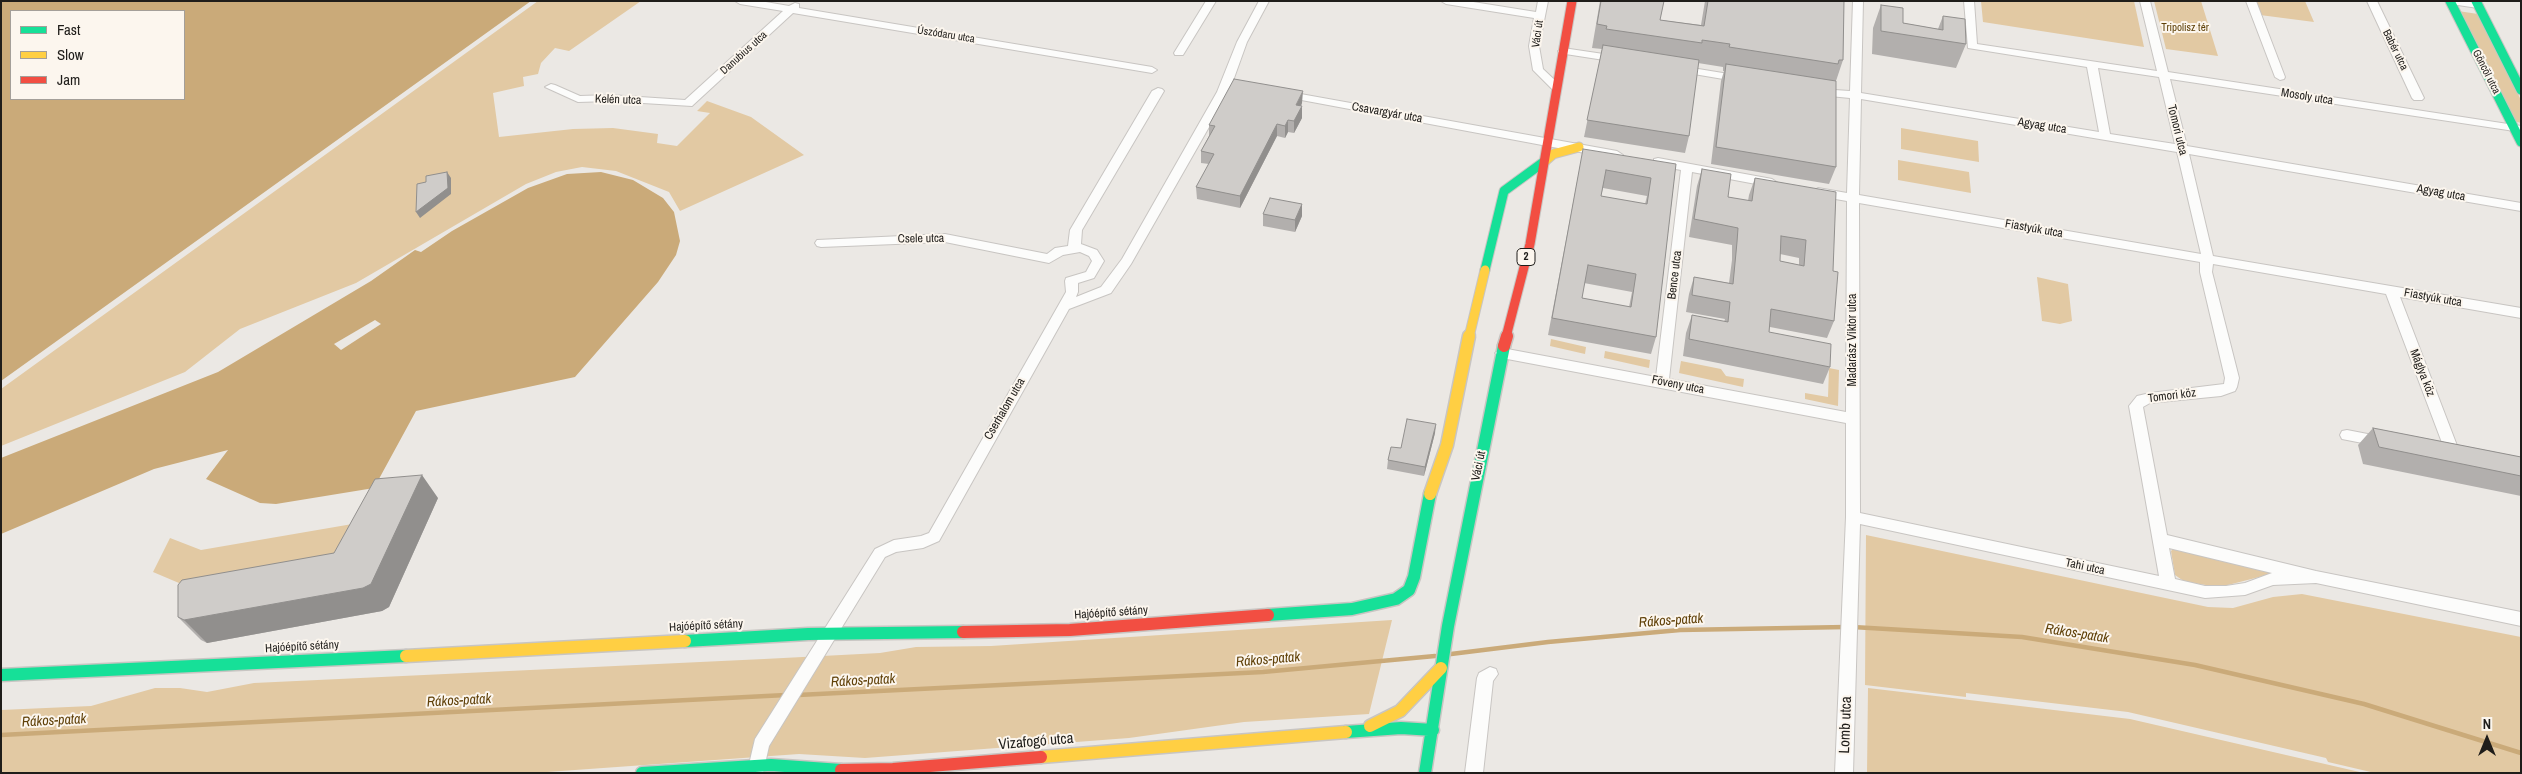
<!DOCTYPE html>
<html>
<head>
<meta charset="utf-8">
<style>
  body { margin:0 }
  #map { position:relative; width:2522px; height:774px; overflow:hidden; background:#ebe8e4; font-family:"Archivo Narrow",sans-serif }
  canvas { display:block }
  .frame { position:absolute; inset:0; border:2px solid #1f1d1a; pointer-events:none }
  .legend { position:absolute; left:10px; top:10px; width:175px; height:90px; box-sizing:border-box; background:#fcf6ee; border:1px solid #a49f99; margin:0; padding:6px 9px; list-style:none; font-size:15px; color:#1f1d1a }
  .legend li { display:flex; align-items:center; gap:10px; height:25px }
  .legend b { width:25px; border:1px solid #a49f99 }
  .north { position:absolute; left:2462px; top:714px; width:50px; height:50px; -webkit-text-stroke:4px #fcf6ee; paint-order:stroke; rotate:0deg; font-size:14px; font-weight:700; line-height:20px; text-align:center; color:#1f1d1a }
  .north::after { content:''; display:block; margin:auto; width:18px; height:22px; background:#1f1d1a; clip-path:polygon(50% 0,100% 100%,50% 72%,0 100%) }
</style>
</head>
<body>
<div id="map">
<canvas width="2522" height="774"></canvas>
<div class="frame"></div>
<ul class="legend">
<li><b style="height:6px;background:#16e098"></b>Fast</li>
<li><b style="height:6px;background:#ffcf43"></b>Slow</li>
<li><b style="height:6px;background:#f24e42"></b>Jam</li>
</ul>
<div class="north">N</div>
</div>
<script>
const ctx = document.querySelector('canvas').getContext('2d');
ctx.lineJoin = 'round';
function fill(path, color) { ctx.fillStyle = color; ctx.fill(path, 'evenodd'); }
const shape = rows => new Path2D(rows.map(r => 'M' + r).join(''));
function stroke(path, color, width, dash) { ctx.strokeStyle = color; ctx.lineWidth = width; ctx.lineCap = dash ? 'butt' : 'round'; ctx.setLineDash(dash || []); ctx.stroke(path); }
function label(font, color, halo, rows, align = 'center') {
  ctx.font = font + ' "Archivo Narrow",sans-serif'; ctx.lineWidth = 4; ctx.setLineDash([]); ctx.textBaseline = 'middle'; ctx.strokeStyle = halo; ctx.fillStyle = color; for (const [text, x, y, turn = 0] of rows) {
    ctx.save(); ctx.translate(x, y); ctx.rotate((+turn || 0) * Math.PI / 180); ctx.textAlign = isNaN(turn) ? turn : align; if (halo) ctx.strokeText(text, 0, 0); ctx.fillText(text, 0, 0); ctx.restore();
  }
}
const green = shape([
  [538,1,641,1,569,51,555,48,541,63,538,74,523,77,524,86,493,93,499,137,573,129,613,128,658,134,657,143,677,146,710,113,697,111,707,101,751,117,804,155,680,211,669,192,616,171,582,167,556,172,526,184,356,283,240,329,185,372,1,446,1,389],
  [1981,1,2134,1,2144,47,1983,22],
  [2154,1,2201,1,2218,56,2166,49],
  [2255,1,2305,1,2314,22,2260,15],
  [2458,11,2478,14,2521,100,2521,123,2514,121],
  [1901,128,1978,141,1979,162,1901,149],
  [1898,160,1969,172,1971,193,1898,180],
  [2037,277,2068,284,2072,321,2060,324,2042,321],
  [1551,339,1586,347,1585,354,1550,346],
  [1605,351,1650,360,1649,368,1604,358],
  [1681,361,1721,369,1726,376,1744,379,1743,387,1679,373],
  [1829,368,1839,370,1838,406,1805,399,1805,393,1828,397],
  [364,522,349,562,186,586,153,572,170,538,201,550],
  [1866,535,2208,607,2233,608,2273,597,2302,594,2521,637,2521,773,2375,773,2328,762,2326,758,2128,712,1966,693,1966,697,1865,685],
  [2174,548,2269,568,2271,574,2220,587,2185,582,2175,575,2171,551],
  [1392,620,1369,714,1244,722,1129,738,865,758,799,754,533,773,1,773,1,710,91,706,155,688,180,688,207,692,254,683,764,659,880,653,916,647,991,646],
  [1868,688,2130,719,2364,773,1867,773]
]);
const water = shape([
  [1,1,531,1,1,381],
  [11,11,184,11,184,99,11,99],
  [601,172,633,180,663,198,674,212,680,241,676,255,658,282,575,377,416,411,374,488,276,504,260,503,206,479,228,450,154,469,1,534,1,458,218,372,371,281,415,250,421,252,452,231,528,188,567,174]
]);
const pier = shape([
  [375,320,381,324,341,350,334,344]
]);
const stream = shape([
  [1853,627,2022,637,2195,665,2364,704,2521,753],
  [1451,654,1548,642,1680,630,1846,627],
  [798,695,1263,672,1435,656],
  [1,735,786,695]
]);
const street = shape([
  [735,1,760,1,789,6,795,3,799,4,799,8,1152,67,1157,70,1152,73,793,13,692,106,610,101,578,102,545,87,551,84,555,85,580,96,610,95,685,100,783,11,740,4,735,1],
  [1206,1,1216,1,1183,55,1175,55,1174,53,1206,1],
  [1259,1,1269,1,1247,42,1229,92,1131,264,1111,293,1069,309,939,541,923,548,896,552,885,557,769,746,763,773,747,773,755,739,875,549,894,540,921,536,929,533,1066,292,1065,281,1066,278,1086,272,1092,261,1089,256,1080,252,1063,255,1049,263,945,242,821,247,817,246,815,243,817,240,945,234,1047,254,1055,248,1068,246,1070,230,1152,91,1158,88,1162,89,1164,91,1082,230,1081,244,1097,250,1104,261,1094,278,1078,283,1078,292,1076,297,1101,287,1122,259,1217,92,1237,42,1259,1],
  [1441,1,1467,1,1536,12,1538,1,1548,1,1539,46,1543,69,1561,86,1561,90,1553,90,1533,70,1529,46,1534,18,1446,4,1441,1],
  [1853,1,1863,1,1861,93,2099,132,2087,67,1968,48,1964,1,1974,1,1977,44,2157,71,2140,1,2150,1,2168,72,2521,126,2521,132,2170,79,2187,146,2521,203,2521,211,2189,154,2213,256,2521,308,2521,318,2400,297,2461,456,2459,460,2454,462,2449,460,2447,456,2386,294,2213,264,2212,272,2239,378,2237,387,2235,391,2221,396,2150,403,2143,407,2167,535,2316,571,2521,612,2521,626,2316,583,2273,585,2245,595,2205,598,1860,524,1853,773,1835,773,1846,517,1846,423,1502,358,1495,353,1502,348,1656,377,1681,170,1654,165,1654,159,1658,158,1772,179,1778,183,1772,187,1692,172,1669,379,1846,412,1847,201,1818,196,1812,192,1818,188,1847,193,1850,98,1819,95,1813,92,1819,89,1850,91,1853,1],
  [2098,68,2159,77,2175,144,2110,134,2098,68],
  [1861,99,2177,152,2201,254,1859,195,1861,99],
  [1859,203,2200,262,2200,272,2225,378,2224,384,2150,393,2137,396,2129,406,2159,576,1860,513,1859,203],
  [2169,548,2272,573,2245,583,2226,586,2205,586,2175,579,2169,548],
  [2246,1,2256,1,2285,77,2284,79,2280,80,2275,77,2246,1],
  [2367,1,2377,1,2424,98,2422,100,2414,100,2412,98,2367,1],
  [2446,1,2473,1,2483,5,2478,8,2451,4,2446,1],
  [1563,48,1617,56,1622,59,1617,62,1559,53,1558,51,1563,48],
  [1680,66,1741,76,1746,79,1741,82,1676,71,1675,69,1680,66],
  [1284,91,1617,151,1623,155,1617,159,1280,96,1280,92,1284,91],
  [2347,430,2383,437,2388,438,2390,442,2388,446,2383,447,2342,439,2340,435,2342,431,2347,430],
  [1490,667,1496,669,1498,674,1493,681,1483,773,1465,773,1477,678,1479,673,1490,667]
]);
const fastFar1 = shape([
  [2450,1,2521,142],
  [2476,1,2521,90],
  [1485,270,1504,191,1545,161]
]);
const fast = shape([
  [1268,615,1352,609,1396,599,1409,590,1414,577,1430,494],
  [685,641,808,634,963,632],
  [1,675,406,656],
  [1346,732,1401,728,1433,730],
  [642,773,771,765,841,770],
  [1425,773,1448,626,1504,346]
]);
const slowFar1 = shape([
  [1545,161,1553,154,1579,147],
  [1469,337,1485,270]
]);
const slow = shape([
  [1430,494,1447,445,1469,336],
  [406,656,685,641],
  [1370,726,1400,711,1441,668],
  [1041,757,1346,732]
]);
const jamFar1 = shape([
  [1506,337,1530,244,1572,1]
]);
const jam = shape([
  [1504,346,1507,336],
  [963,632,1070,630,1268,615],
  [841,770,893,769,1041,757]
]);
const wall = shape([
  [1600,1,1664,1,1660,20,1701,25,1705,1,1844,1,1843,60,1836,81,1836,167,1829,184,1711,164,1721,81,1724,71,1723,71,1723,67,1698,63,1689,136,1685,153,1584,137,1602,49,1592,48],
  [1881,5,1903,23,1938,29,1943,16,1966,44,1956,68,1872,54,1873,28],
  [1302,103,1301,106,1302,118,1294,133,1288,132,1285,138,1277,136,1240,208,1197,199,1196,187,1209,164,1201,163,1201,151,1209,136,1209,125],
  [1676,164,1656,337,1651,354,1548,335,1580,166],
  [1603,188,1647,196,1645,204,1601,196],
  [1584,283,1632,292,1629,307,1582,298],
  [1702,169,1728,197,1748,201,1749,195,1755,178,1833,271,1834,321,1827,338,1770,327,1769,332,1830,367,1823,384,1683,356,1686,333,1692,315,1724,322,1725,319,1686,312,1689,294,1694,277,1729,283,1732,260,1732,245,1689,237,1697,186],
  [1780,254,1799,258,1799,265,1780,261],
  [1302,204,1302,216,1295,232,1263,226,1263,214],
  [2373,428,2521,457,2521,496,2363,464,2358,445],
  [1435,433,1424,476,1387,469,1388,460,1401,448],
  [438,498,389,607,382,611,207,643,201,640,178,617,334,553]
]);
const shadedWall = shape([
  [1303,91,1302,103,1296,117,1296,105],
  [1302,106,1302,118,1294,133,1294,121],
  [1288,120,1288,132,1285,138,1285,126],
  [1277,124,1277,136,1240,208,1240,196],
  [447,172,451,178,451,194,420,218,416,212],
  [1302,204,1302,216,1295,232,1295,220],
  [1436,424,1435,433,1424,476,1425,467],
  [422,475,438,498,389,607,382,611,207,643,184,620,363,588]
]);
const building = shape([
  [1601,1,1664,1,1660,20,1704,26,1708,1,1844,1,1843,60,1839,60,1838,64,1729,47,1730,44,1702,40,1702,43,1606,29,1607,26,1597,24,1601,1],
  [1881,5,1903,8,1903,23,1943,30,1943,16,1965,19,1966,44,1881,31,1881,5],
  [1603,45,1699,60,1689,136,1587,120,1603,45],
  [1726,64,1836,81,1836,167,1716,147,1726,64],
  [1234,79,1303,91,1296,105,1302,106,1294,121,1288,120,1285,126,1277,124,1240,196,1196,187,1214,154,1201,151,1215,126,1209,125,1234,79],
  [1583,149,1676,164,1656,337,1552,318,1583,149],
  [1606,170,1651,178,1647,204,1601,196,1606,170],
  [1588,265,1636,274,1631,307,1582,298,1588,265],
  [1702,169,1731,174,1728,197,1752,201,1755,178,1836,192,1833,271,1838,272,1834,321,1771,309,1769,332,1831,344,1830,367,1689,339,1692,315,1728,322,1730,302,1692,295,1694,277,1733,284,1737,242,1738,228,1694,219,1702,169],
  [1781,236,1806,240,1804,266,1780,261,1781,236],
  [447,172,448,188,416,212,417,184,426,182,426,176,447,172],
  [1270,198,1302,204,1295,220,1263,214,1270,198],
  [1407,419,1436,424,1425,467,1388,460,1391,447,1401,448,1407,419],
  [2373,428,2521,457,2521,476,2379,447,2373,428],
  [422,475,371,584,363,588,184,620,178,617,178,585,182,580,334,553,375,479,422,475]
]);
const farParknames = [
  ["Tripolisz tér",2185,28]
];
const farStreetnames = [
  ["Váci út",1538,34,-82],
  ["Úszódaru utca",946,35,9],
  ["Babér utca",2395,50,64],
  ["Danubius utca",744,53,-42],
  ["Göncöl utca",2486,72,63]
];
const shields = [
  [1526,257,18]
];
const shieldNames = [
  ["2",1526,257]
];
const streetNames = [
  ["Mosoly utca",2307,97,9],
  ["Kelén utca",618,100,2],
  ["Csavargyár utca",1387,113,10],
  ["Agyag utca",2042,126,9],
  ["Tomori utca",2177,130,76],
  ["Agyag utca",2441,193,10],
  ["Fiastyúk utca",2034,229,10],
  ["Csele utca",921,239,-1],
  ["Bence utca",1675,275,-83],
  ["Fiastyúk utca",2433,298,10],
  ["Madarász Viktor utca",1853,340,-90],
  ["Máglya köz",2422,373,69],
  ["Föveny utca",1678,385,11],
  ["Tomori köz",2172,396,-7],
  ["Cserhalom utca",1005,409,-60],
  ["Váci út",1479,466,-78],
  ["Tahi utca",2085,567,12],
  ["Hajóépítő sétány",1111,613,-4],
  ["Hajóépítő sétány",706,626,-3],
  ["Hajóépítő sétány",302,647,-3]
];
const waterNames = [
  ["Rákos-patak",1671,621,-4],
  ["Rákos-patak",2077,634,9],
  ["Rákos-patak",1268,660,-5],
  ["Rákos-patak",863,681,-3],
  ["Rákos-patak",459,701,-3],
  ["Rákos-patak",54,721,-3]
];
const nearStreetnames = [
  ["Lomb utca",1846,725,-88],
  ["Vizafogó utca",1036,742,-5]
];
fill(green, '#e2c9a3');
fill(water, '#caaa79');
fill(pier, '#ebe8e4');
stroke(stream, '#caaa79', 4.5);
stroke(street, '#c8c5c2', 2);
stroke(fastFar1, '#c8c5c2', 11);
stroke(fast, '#c8c5c2', 15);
stroke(slowFar1, '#c8c5c2', 11);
stroke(slow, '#c8c5c2', 15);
stroke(jamFar1, '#c8c5c2', 11);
stroke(jam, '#c8c5c2', 15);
fill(street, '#fcfcfb');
stroke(fastFar1, '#16e098', 9);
stroke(fast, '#16e098', 12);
stroke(slowFar1, '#ffcf43', 9);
stroke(slow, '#ffcf43', 12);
stroke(jamFar1, '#f24e42', 9);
stroke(jam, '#f24e42', 12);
fill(wall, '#b2afad');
fill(shadedWall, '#918f8d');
fill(building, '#cfccc9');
stroke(building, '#918f8d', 1);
label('11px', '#5f4108', '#fcf6ee', farParknames);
label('11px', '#1f1d1a', '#fcf6ee', farStreetnames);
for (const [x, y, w] of shields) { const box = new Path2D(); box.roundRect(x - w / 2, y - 8.5, w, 17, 4); ctx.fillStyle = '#fcf6ee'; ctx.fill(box); stroke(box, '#1f1d1a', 1); }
label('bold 11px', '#1f1d1a', null, shieldNames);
label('12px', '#1f1d1a', '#fcf6ee', streetNames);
label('italic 14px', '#604109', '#fcf6ee', waterNames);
label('15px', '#1f1d1a', '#fcf6ee', nearStreetnames);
</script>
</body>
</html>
